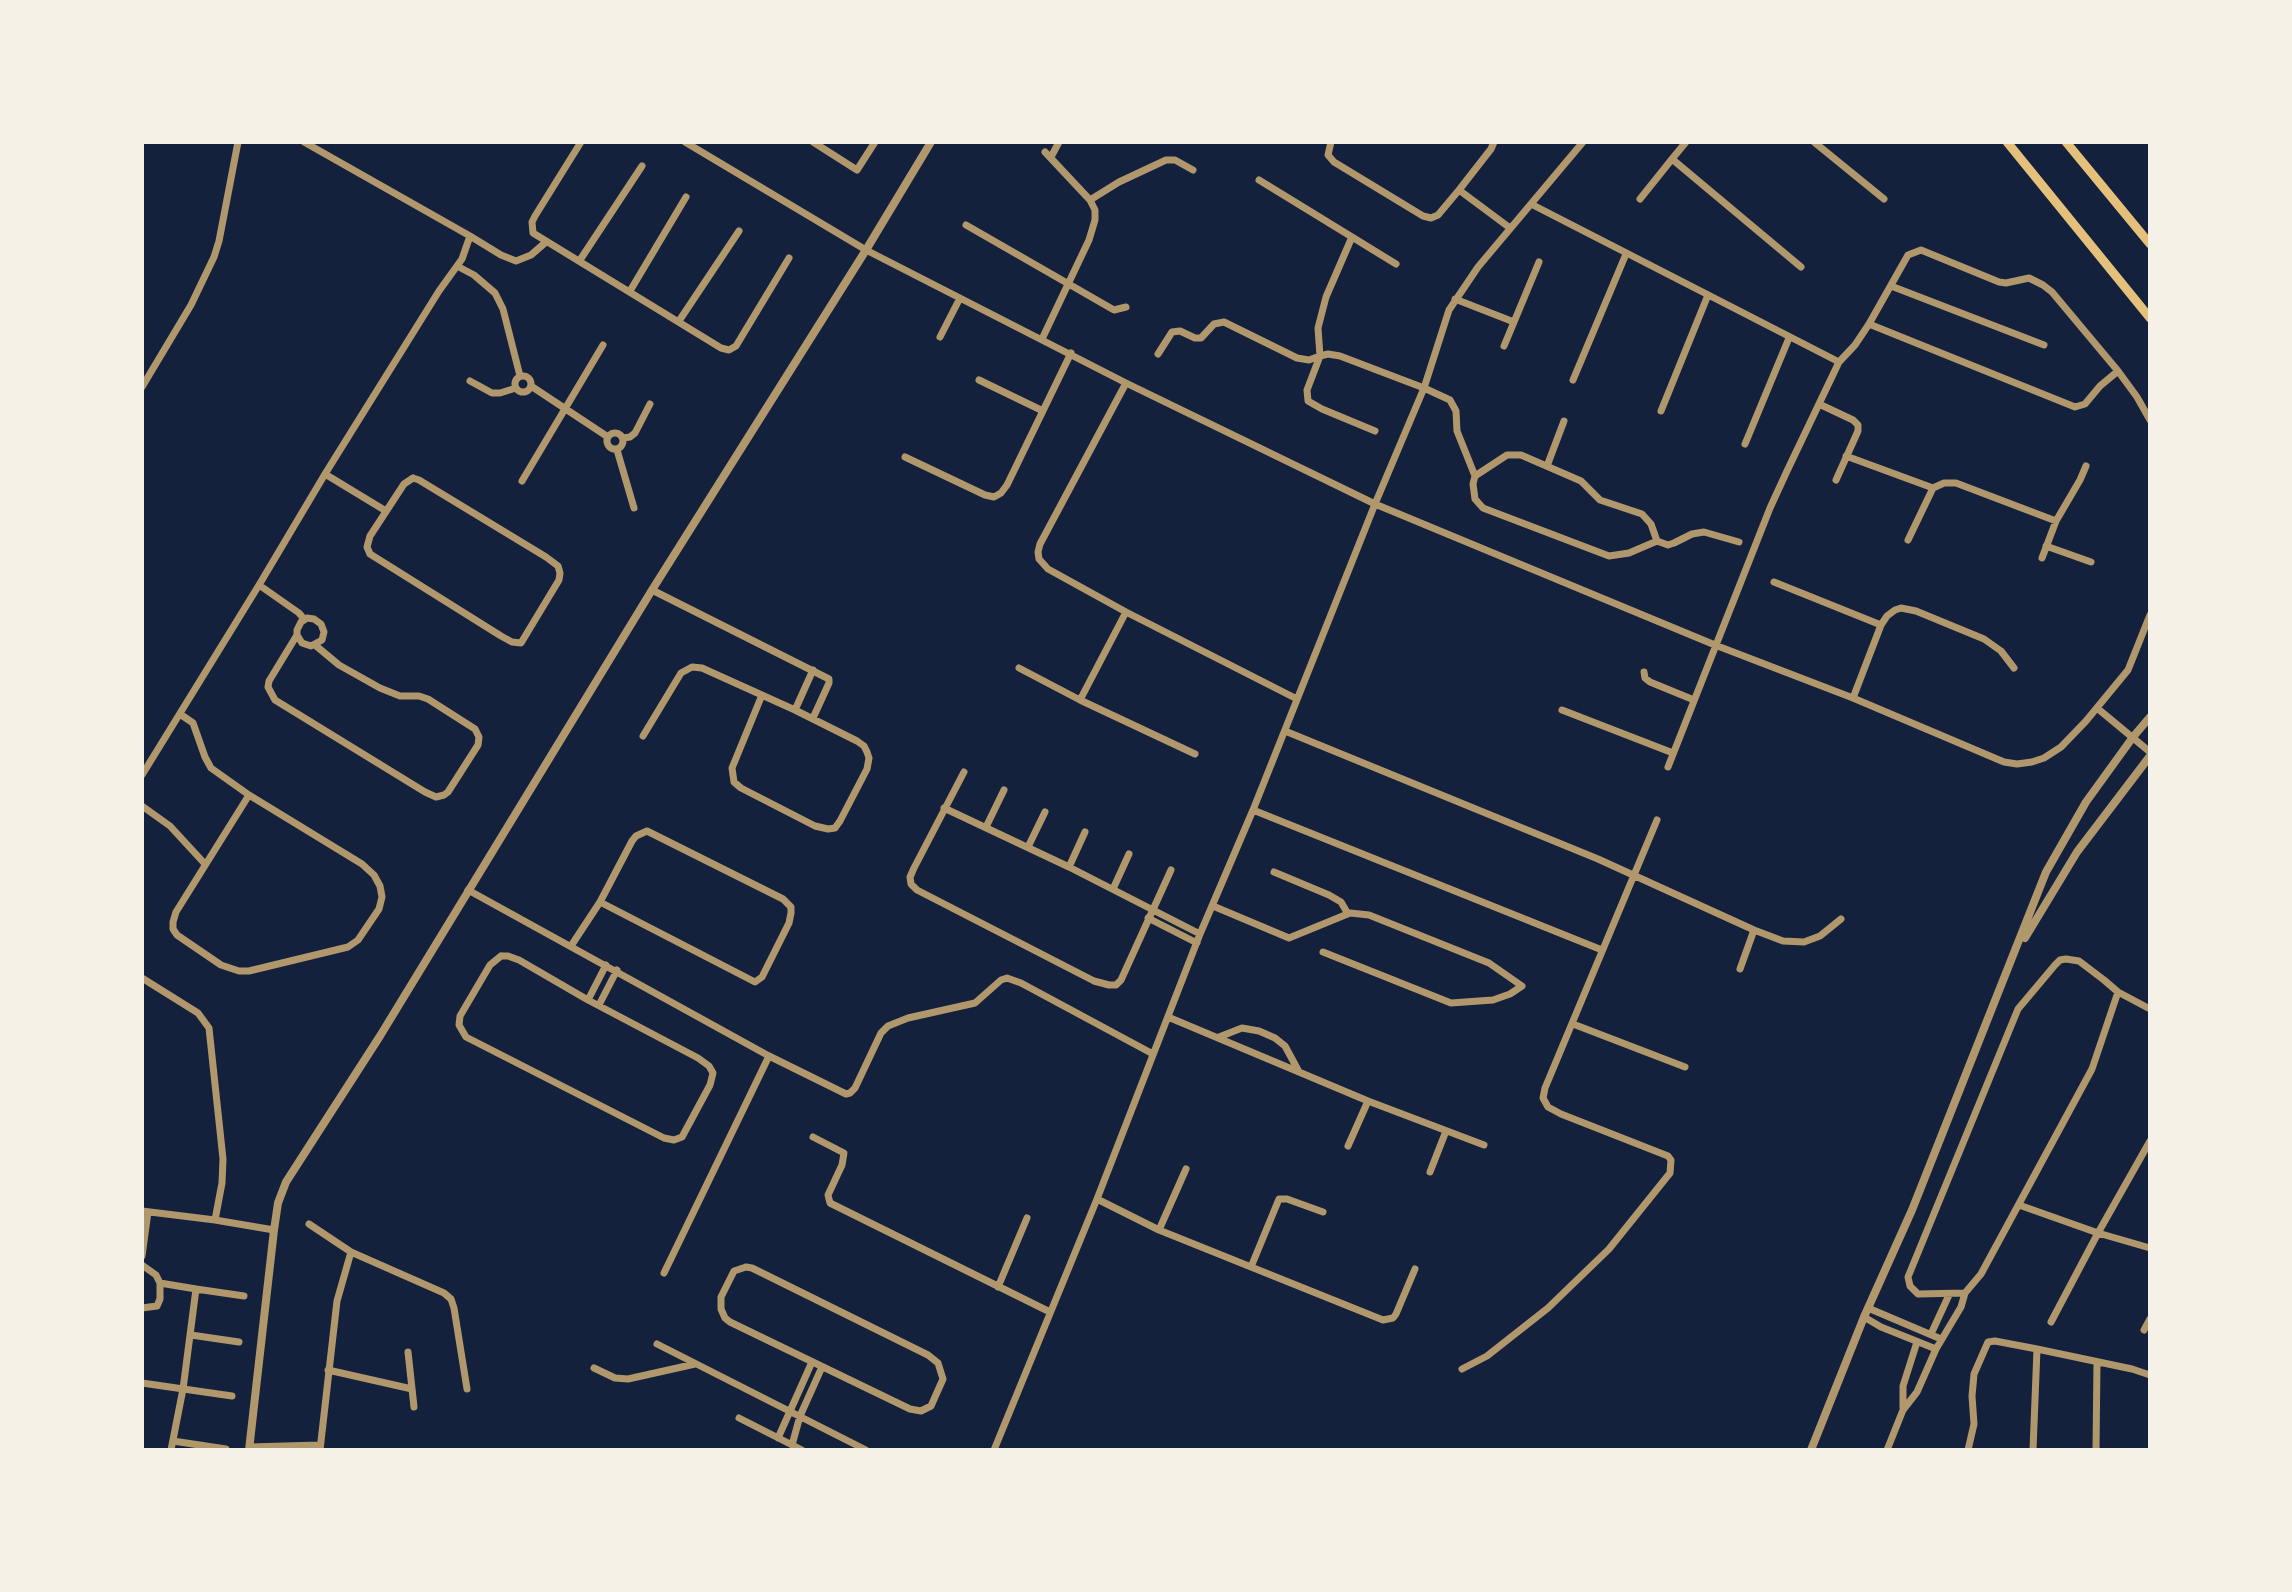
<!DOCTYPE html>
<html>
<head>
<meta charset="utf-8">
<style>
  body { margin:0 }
  #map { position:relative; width:2292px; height:1592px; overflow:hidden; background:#14213d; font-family:Commissioner,sans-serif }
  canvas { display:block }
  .frame { position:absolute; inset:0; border:144px solid #f6f1e7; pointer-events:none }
</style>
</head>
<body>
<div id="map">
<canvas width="2292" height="1592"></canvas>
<div class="frame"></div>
</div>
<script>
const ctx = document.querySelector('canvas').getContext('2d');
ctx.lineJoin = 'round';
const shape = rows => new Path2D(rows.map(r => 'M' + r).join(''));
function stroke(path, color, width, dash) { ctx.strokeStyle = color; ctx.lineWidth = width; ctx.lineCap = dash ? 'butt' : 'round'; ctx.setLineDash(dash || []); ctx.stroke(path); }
const minor = shape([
  [581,142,535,216,532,222,533,233,721,348,729,350,736,346,789,258],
  [685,142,866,250,1126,383,1375,504,1715,645,1853,698,2004,762,2017,764,2032,762,2044,758,2061,747,2086,721,2128,670,2150,615],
  [813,142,857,170,875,142],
  [1331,142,1328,155,1334,162,1423,216,1431,218,1438,215,1459,190,1491,149,1494,142],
  [1686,142,1672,159,1801,267],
  [1814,142,1884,199],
  [1051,157,1059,142],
  [1459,190,1510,228],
  [1640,199,1672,159],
  [1090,200,1119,182,1166,160,1175,160,1193,170],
  [1531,204,1839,362],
  [966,225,1114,310,1126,307],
  [470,236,501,255,516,261,531,255,546,242],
  [1352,237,1396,264],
  [580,260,642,166],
  [457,266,474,275,495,293,503,309,520,376],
  [1891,286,2044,345],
  [630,291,686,197],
  [1455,299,1514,322],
  [679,321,739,231],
  [1869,324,2075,407,2085,404,2100,386,2118,371],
  [940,337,960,298],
  [1042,339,1089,240,1095,220,1095,210,1090,200,1045,152],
  [1504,346,1539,262],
  [1158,354,1172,332,1180,331,1195,338,1201,338,1214,324,1224,322,1297,358,1309,360,1320,356,1318,328,1326,297,1352,237,1259,180],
  '515 384a8 8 0 1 1 16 0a8 8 0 1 1-16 0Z',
  [979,380,1043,411],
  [1573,380,1626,254],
  [470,381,492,393,500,393,516,388],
  [1126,383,1040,544,1038,552,1039,559,1048,569,1126,612,1297,699],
  [531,386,608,437],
  [142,387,191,305,214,257,219,241,238,142],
  [1819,404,1853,420,1858,425,1858,431,1836,480],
  [1661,411,1708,295],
  [1375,431,1322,409,1308,401,1307,390,1320,356,1328,354,1340,356,1424,388,1450,400,1456,411,1457,431,1475,476,1473,484,1475,499,1483,508,1609,556,1629,553,1657,541],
  '607 441a8 8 0 1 1 16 0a8 8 0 1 1-16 0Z',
  [623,438,630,437,635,433,650,404],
  [1745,444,1789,338],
  [617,450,634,508],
  [1846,456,1933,488,1944,483,1956,483,2056,521],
  [905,457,985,495,994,497,1001,493,1007,485,1071,353],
  [1547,466,1564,421],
  [325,474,386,511],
  [1475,476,1507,455,1521,455,1581,481,1600,500,1642,514,1651,524,1657,541,1668,545,1674,543,1692,534,1704,532,1739,542],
  [413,478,419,480,546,557,558,566,560,573,559,580,521,643,512,642,501,636,370,554,367,547,370,536,404,484,413,478],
  [522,481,603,345],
  [1908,540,1933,488],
  [2046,546,2091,562],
  [2042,558,2056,521,2080,480,2086,466],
  [1774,582,1881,625],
  [259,585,299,613,304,619],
  [652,590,829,679,829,683,813,718],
  [297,635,302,643,311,646,322,640,324,632,321,624,314,619,307,618,301,622,297,630,297,635,269,681,268,687,275,700,425,792,436,797,444,795,448,792,478,745,479,737,475,729,428,699,419,696,400,696,380,688,339,665,315,645],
  [1019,668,1080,700,1195,754],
  [1644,672,1645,678,1650,682,1694,700],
  [1853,698,1881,625,1887,616,1895,610,1901,608,1916,611,1984,639,2001,651,2014,668],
  [1080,700,1126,612],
  [2097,708,2150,752],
  [795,710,813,670],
  [1562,710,1673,753],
  [180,714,193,723,205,757,211,768,249,795,362,864,374,875,380,886,382,897,379,909,358,940,348,947,249,971,239,971,221,965,177,935,173,929,173,922,176,912,249,795],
  [1285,731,1598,859,1754,930,1783,941,1804,942,1820,936,1841,919],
  [643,736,681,673,692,667,702,668,795,710,857,741,864,746,867,752,869,758,867,769,840,821,835,828,828,829,815,826,741,788,734,782,732,768,762,695],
  [1668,767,1770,508,1787,471,1839,362,1855,345,1869,324,1908,255,1921,250,1999,282,2006,283,2029,278,2043,285,2052,292,2118,371,2137,397,2150,420],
  [964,772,914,868,910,877,911,884,917,890,1094,981,1109,985,1116,985,1121,980,1171,870],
  [142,775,259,585,325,474,439,291,462,259,470,236,304,142],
  [142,806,170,826,205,864],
  [944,808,1069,867,1200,934],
  [1253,810,1602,950],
  [986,827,1004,790],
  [1028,847,1045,812],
  [1069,867,1085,832],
  [1274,872,1329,895,1341,902,1348,914],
  [1113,889,1129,854],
  [468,890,769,1056,846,1094,850,1093,855,1088,881,1033,888,1026,908,1018,975,1003,1001,980,1007,978,1021,983,1153,1054],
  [1213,906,1289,938,1350,913,1369,915,1489,963,1522,986,1510,994,1493,1000,1451,1003,1323,952],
  [1148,918,1197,943],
  [571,946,600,902,632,841,636,836,647,831,783,899,791,907,791,913,789,923,762,977,755,982,600,902],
  [501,956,508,956,519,960,588,1000,698,1058,709,1066,713,1073,710,1085,682,1137,674,1140,664,1138,466,1037,459,1025,460,1016,490,965,501,956],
  [1740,969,1754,930],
  [142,978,198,1013,209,1028,223,1159,222,1183,215,1220],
  [588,1000,606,965],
  [599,1005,617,970],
  [1168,1017,1368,1101,1484,1145],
  [1573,1024,1685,1067],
  [1219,1037,1242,1028,1259,1031,1275,1038,1285,1046,1298,1070],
  [813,1137,844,1153,842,1165,828,1195,830,1203,1050,1312],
  [1348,1146,1368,1101],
  [1430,1172,1446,1131],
  [1097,1199,1159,1230,1383,1320,1393,1318,1396,1314,1415,1269],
  [2019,1205,2098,1233,2150,1248],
  [142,1211,215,1220,274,1230],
  [309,1224,351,1252],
  [1159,1230,1186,1169],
  [142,1256,148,1212],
  [142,1265,156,1275,160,1283,196,1289,183,1389,171,1450],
  [746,1267,752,1268,928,1355,938,1363,943,1379,931,1406,921,1411,910,1409,730,1322,725,1318,721,1309,721,1297,734,1271,746,1267],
  [1251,1267,1279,1199,1287,1199,1323,1212],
  [664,1273,769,1056],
  [998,1287,1027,1218],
  [196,1289,244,1296],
  [1965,1293,1918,1294,1910,1286,1908,1277,2018,1009,2055,965,2060,960,2066,959,2079,961,2104,980,2118,992,2150,1009],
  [142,1308,157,1306,160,1299,160,1283],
  [1868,1308,1941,1339],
  [1864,1317,1881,1327,1936,1349],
  [2051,1322,2098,1233,2150,1141],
  [2144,1330,2150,1319],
  [1931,1334,1949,1295],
  [191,1335,239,1342],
  [657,1344,866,1450],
  [408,1352,414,1407],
  [594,1368,615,1378,628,1379,695,1364],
  [1462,1369,1487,1356,1548,1308,1609,1249,1670,1173,1671,1160,1668,1156,1561,1114,1548,1107,1543,1098,1545,1088,1657,820],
  [328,1370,412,1389],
  [142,1383,232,1396],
  [1903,1408,1903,1386,1917,1342],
  [739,1418,802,1450],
  [778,1438,812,1362],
  [173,1441,226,1449],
  [792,1445,800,1416,822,1367],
  [250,1447,319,1445],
  [320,1450,337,1301,351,1252,444,1293,451,1299,454,1308,467,1389],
  [994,1450,1097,1199,1200,934,1253,810,1375,504,1424,388,1449,310,1478,267,1583,142],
  [1887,1450,1903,1410,1917,1392,1936,1349,1961,1307,1965,1293,1981,1274,2092,1069,2118,992],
  [1968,1450,1974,1424,1972,1396,1974,1374,1988,1342,1995,1341,2037,1349,2132,1369,2150,1375],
  [2033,1450,2037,1349],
  [2096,1450,2097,1362]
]);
const tertiary = shape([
  [2025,938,2077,852,2150,756],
  [249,1450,274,1230,278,1203,286,1182,380,1036,652,590,866,250,931,142],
  [1811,1450,1864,1317,1912,1210,2046,872,2086,802,2133,737,2150,717]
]);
const secondary = shape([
  [2007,142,2150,318],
  [2066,142,2150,244]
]);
stroke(minor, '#b1986c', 7);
stroke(tertiary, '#b1986c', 8);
stroke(secondary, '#e5c07b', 9);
</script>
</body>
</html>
